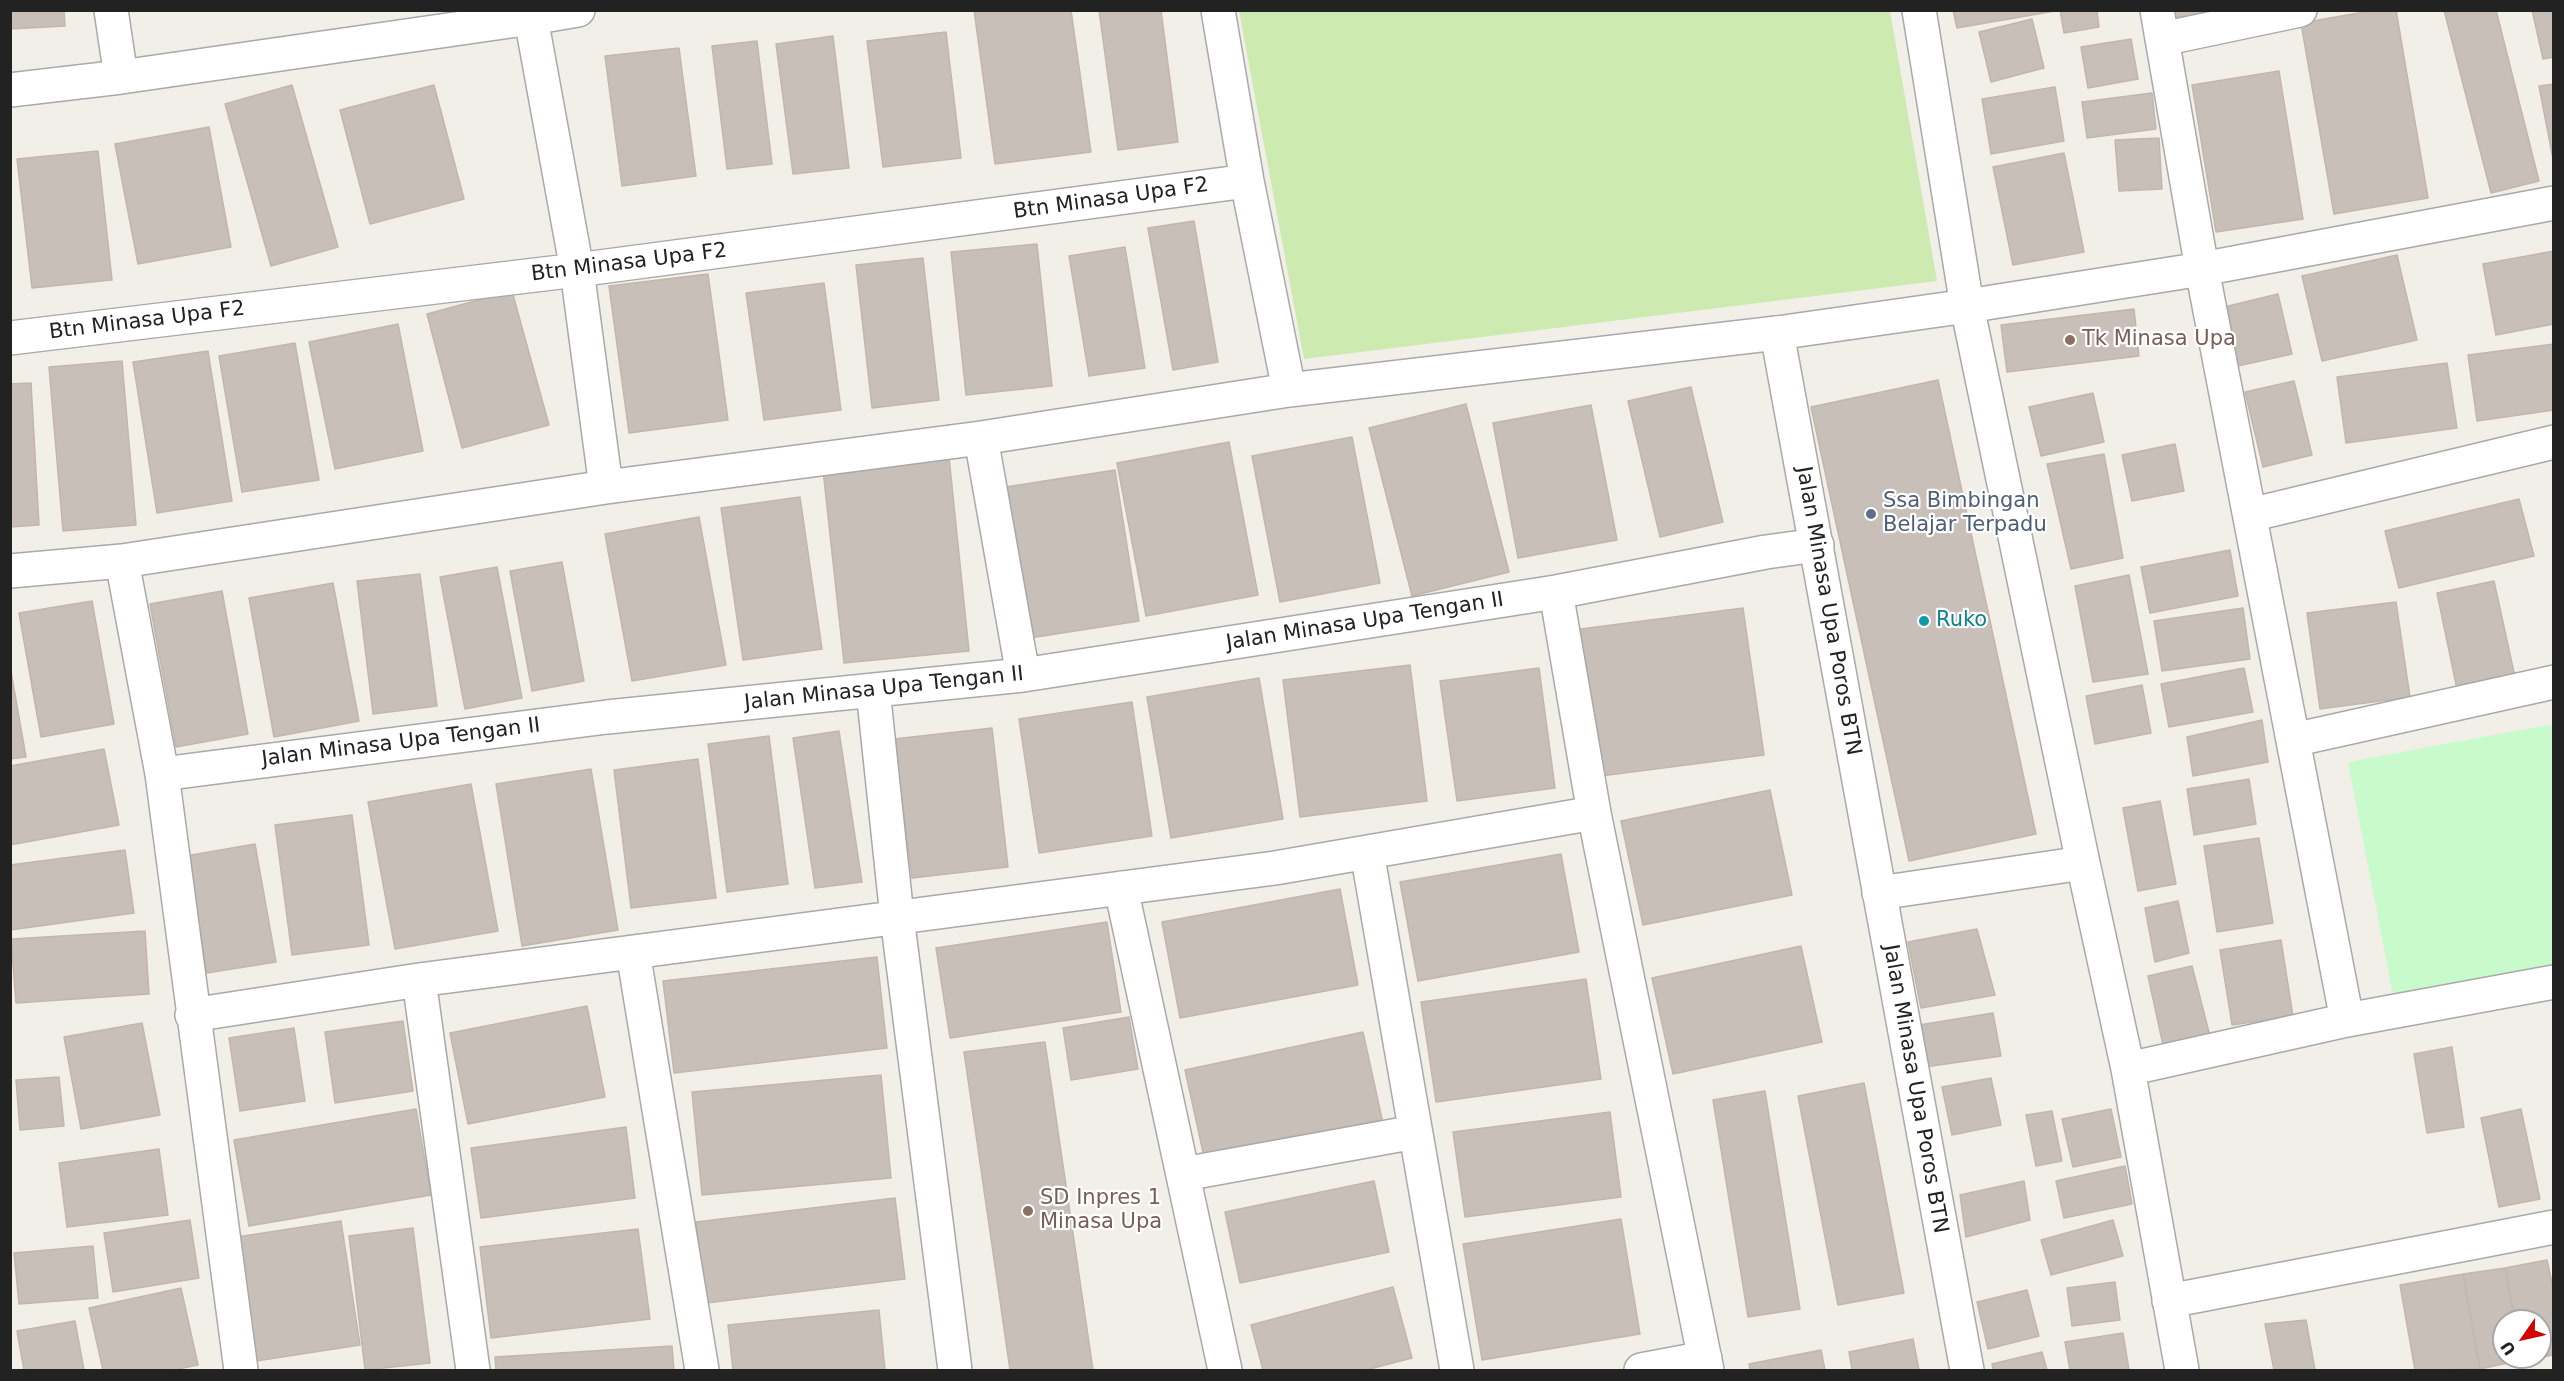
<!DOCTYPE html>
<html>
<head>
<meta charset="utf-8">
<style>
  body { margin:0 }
  #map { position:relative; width:2564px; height:1381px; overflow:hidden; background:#f2efe9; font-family:"DejaVu Sans",sans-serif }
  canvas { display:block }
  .frame { position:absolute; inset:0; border:12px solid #222; pointer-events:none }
  .north { position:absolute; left:2492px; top:1309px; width:60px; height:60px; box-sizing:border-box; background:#fff; border:2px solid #a7a7a7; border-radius:50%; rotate:236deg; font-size:16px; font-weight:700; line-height:24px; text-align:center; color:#222 }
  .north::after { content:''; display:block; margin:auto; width:21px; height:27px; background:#d40000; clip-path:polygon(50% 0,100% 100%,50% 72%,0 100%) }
</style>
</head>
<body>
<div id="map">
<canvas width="2564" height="1381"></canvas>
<div class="frame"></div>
<div class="north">U</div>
</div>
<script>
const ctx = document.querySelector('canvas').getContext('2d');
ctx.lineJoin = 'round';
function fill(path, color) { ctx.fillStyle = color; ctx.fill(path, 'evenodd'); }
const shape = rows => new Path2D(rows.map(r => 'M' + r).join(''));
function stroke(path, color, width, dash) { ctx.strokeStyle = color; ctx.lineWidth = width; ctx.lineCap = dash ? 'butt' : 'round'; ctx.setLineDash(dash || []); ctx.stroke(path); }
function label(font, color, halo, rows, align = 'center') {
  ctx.font = font + ' "DejaVu Sans",sans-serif'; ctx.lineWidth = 4.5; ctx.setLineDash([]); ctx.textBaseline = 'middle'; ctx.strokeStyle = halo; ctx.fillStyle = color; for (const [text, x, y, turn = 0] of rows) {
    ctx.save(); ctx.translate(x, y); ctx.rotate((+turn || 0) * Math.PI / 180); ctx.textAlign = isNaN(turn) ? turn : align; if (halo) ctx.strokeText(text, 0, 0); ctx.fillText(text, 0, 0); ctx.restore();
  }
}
const grass = shape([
  [1239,11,1890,11,1937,281,1304,359]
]);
const park = shape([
  [2553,724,2553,982,2396,1011,2348,762]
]);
const building = shape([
  [10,10,64,10,65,26,10,29,10,10],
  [974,10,1071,10,1091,152,995,164,974,10],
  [1099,10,1161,10,1178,142,1118,150,1099,10],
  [1953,10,2055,10,2055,11,1957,28,1953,10],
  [2060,10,2097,10,2099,27,2064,33,2060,10],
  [2170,10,2219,10,2171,19,2170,10],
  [2376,10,2396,10,2428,198,2334,214,2301,23,2376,10],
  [2444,10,2496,10,2539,181,2491,193,2444,10],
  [2532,10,2554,10,2554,57,2543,59,2532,10],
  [2032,19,2044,68,1991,82,1979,32,2032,19],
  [946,32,961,158,883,167,867,41,946,32],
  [833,36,849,168,793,174,776,44,833,36],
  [2131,39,2138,79,2088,88,2081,47,2131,39],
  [757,41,772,164,727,169,712,46,757,41],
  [679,48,696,176,622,186,605,56,679,48],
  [2279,71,2303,219,2216,232,2192,85,2279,71],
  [2554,84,2554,164,2539,86,2554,84],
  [292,85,338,247,271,266,225,104,292,85],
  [434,85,464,199,370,224,340,110,434,85],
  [2055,87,2064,141,1991,154,1982,99,2055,87],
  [2152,93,2156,129,2087,138,2082,102,2152,93],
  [209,127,231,247,138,264,115,144,209,127],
  [2159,138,2162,189,2119,191,2115,140,2159,138],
  [98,151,112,280,32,288,17,159,98,151],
  [2064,153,2084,252,2013,265,1993,167,2064,153],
  [1194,221,1218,362,1173,370,1148,228,1194,221],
  [1037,244,1052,386,966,395,951,252,1037,244],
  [1125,247,1145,368,1089,376,1069,256,1125,247],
  [2554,251,2554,324,2496,335,2483,264,2554,251],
  [2397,255,2417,340,2322,361,2302,276,2397,255],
  [923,258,939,400,872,408,856,265,923,258],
  [708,274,728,420,629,433,609,286,708,274],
  [824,283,841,410,764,420,746,293,824,283],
  [512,291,549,425,462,448,427,314,512,291],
  [2278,294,2292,354,2238,366,2224,307,2278,294],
  [2134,309,2139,356,2007,372,2001,325,2134,309],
  [398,324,423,451,335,469,309,342,398,324],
  [295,343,319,480,242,492,219,356,295,343],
  [2554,344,2554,410,2477,421,2468,355,2554,344],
  [208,351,232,501,157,513,133,362,208,351],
  [122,361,136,525,63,531,49,367,122,361],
  [2447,363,2457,428,2346,443,2337,377,2447,363],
  [1938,380,2036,834,1909,861,1811,407,1938,380],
  [2294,381,2312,455,2263,467,2245,392,2294,381],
  [31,383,39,525,10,527,10,384,31,383],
  [1691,387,1723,522,1660,537,1628,401,1691,387],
  [2093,393,2104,442,2041,456,2029,407,2093,393],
  [1466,404,1509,572,1412,596,1369,428,1466,404],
  [1591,405,1617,540,1518,558,1493,423,1591,405],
  [1352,437,1380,583,1280,602,1252,456,1352,437],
  [1229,442,1258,595,1146,616,1117,463,1229,442],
  [2175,444,2184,491,2132,501,2122,455,2175,444],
  [2104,454,2123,558,2071,569,2047,464,2104,454],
  [949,457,969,651,844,663,823,470,949,457],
  [1115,470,1139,621,1024,639,999,488,1115,470],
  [800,497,822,649,743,660,721,508,800,497],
  [2519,499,2534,556,2399,588,2385,531,2519,499],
  [699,517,726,665,632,681,605,534,699,517],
  [2230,550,2238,596,2150,613,2141,567,2230,550],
  [562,562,584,681,532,691,510,571,562,562],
  [497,567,522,698,465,709,440,577,497,567],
  [420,574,437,706,373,714,357,581,420,574],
  [2129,575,2148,674,2093,682,2075,586,2129,575],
  [2494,581,2515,677,2457,689,2437,593,2494,581],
  [333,583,359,721,274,737,249,598,333,583],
  [222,591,248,734,176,747,150,604,222,591],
  [92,601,114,724,41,737,19,613,92,601],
  [2396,602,2410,697,2320,709,2307,613,2396,602],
  [1743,608,1764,755,1593,777,1573,630,1743,608],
  [2243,608,2250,659,2162,671,2154,621,2243,608],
  [1410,665,1427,801,1300,817,1283,680,1410,665],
  [10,666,26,757,10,759,10,666],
  [1539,668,1555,788,1457,801,1440,681,1539,668],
  [2244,668,2253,712,2169,727,2161,684,2244,668],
  [1259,678,1283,819,1171,838,1147,697,1259,678],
  [2142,685,2151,733,2095,744,2086,696,2142,685],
  [1132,702,1152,836,1039,853,1019,719,1132,702],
  [2262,720,2268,762,2193,776,2187,737,2262,720],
  [992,728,1008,867,912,878,894,739,992,728],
  [839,731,862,882,815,888,793,738,839,731],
  [769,736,788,884,727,892,708,744,769,736],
  [104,749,119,825,10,845,10,766,104,749],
  [698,759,716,898,631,908,614,770,698,759],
  [591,769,618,930,522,946,496,784,591,769],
  [2249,779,2256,824,2194,835,2187,789,2249,779],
  [471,784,498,931,395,949,368,802,471,784],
  [1770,790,1792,895,1643,925,1621,821,1770,790],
  [2160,801,2176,884,2138,891,2123,808,2160,801],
  [352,815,369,945,292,955,275,825,352,815],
  [2259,838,2273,923,2217,932,2204,846,2259,838],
  [255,844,276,962,207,973,186,856,255,844],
  [125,850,134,913,10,930,10,865,125,850],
  [1561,854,1579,952,1418,981,1400,882,1561,854],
  [1340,889,1358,985,1180,1018,1162,922,1340,889],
  [2178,901,2189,953,2155,962,2145,908,2178,901],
  [1107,922,1121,1012,950,1038,936,948,1107,922],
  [1977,929,1995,995,1921,1008,1908,942,1977,929],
  [145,931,149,994,16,1003,11,939,145,931],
  [2281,940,2293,1016,2232,1025,2220,950,2281,940],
  [1801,946,1822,1042,1673,1074,1652,978,1801,946],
  [877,957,887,1048,674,1073,663,981,877,957],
  [2192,966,2210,1036,2163,1045,2148,976,2192,966],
  [1586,979,1601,1079,1436,1102,1421,1002,1586,979],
  [587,1006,605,1097,468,1124,450,1033,587,1006],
  [1993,1013,2001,1056,1925,1067,1919,1025,1993,1013],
  [1129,1017,1138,1069,1071,1080,1063,1028,1129,1017],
  [403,1021,413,1091,335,1103,325,1032,403,1021],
  [142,1023,160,1115,81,1129,64,1037,142,1023],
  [294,1028,305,1101,240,1111,229,1038,294,1028],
  [1363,1032,1384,1128,1206,1166,1185,1070,1363,1032],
  [1045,1042,1093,1370,1010,1370,964,1052,1045,1042],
  [2452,1047,2464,1127,2427,1133,2414,1054,2452,1047],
  [881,1075,891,1178,702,1195,692,1092,881,1075],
  [59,1077,64,1126,20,1130,16,1080,59,1077],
  [1991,1078,2001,1125,1952,1135,1942,1087,1991,1078],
  [1864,1083,1904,1293,1838,1305,1798,1096,1864,1083],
  [1765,1091,1800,1309,1748,1317,1713,1100,1765,1091],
  [416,1109,431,1195,249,1226,234,1140,416,1109],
  [2111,1109,2121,1157,2073,1167,2062,1119,2111,1109],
  [2521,1109,2540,1199,2499,1207,2481,1118,2521,1109],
  [2052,1111,2062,1161,2036,1166,2026,1115,2052,1111],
  [1610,1112,1621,1197,1465,1217,1453,1132,1610,1112],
  [626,1127,635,1198,481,1218,471,1148,626,1127],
  [159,1149,168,1215,67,1227,59,1163,159,1149],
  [2125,1166,2132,1204,2064,1218,2056,1181,2125,1166],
  [1374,1181,1389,1252,1240,1283,1225,1212,1374,1181],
  [2024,1181,2030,1220,1966,1237,1960,1195,2024,1181],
  [895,1198,905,1279,706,1303,696,1222,895,1198],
  [1621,1219,1640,1334,1482,1360,1463,1244,1621,1219],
  [190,1220,199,1278,113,1292,104,1233,190,1220],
  [2113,1220,2123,1256,2051,1275,2041,1240,2113,1220],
  [341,1221,360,1345,256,1361,237,1237,341,1221],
  [413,1228,430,1363,365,1370,349,1236,413,1228],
  [638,1229,650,1319,491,1338,480,1247,638,1229],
  [93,1246,98,1298,19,1304,14,1253,93,1246],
  [2547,1260,2554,1293,2554,1355,2522,1360,2522,1357,2540,1357,2540,1321,2515,1321,2505,1268,2547,1260],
  [2505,1268,2515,1321,2504,1321,2504,1357,2522,1357,2522,1360,2480,1369,2463,1274,2505,1268],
  [2463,1274,2480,1369,2415,1370,2400,1285,2463,1274],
  [2115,1282,2120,1320,2072,1326,2067,1288,2115,1282],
  [1393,1287,1412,1358,1366,1370,1263,1370,1251,1325,1393,1287],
  [181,1288,198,1365,173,1370,103,1370,89,1308,181,1288],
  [2027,1290,2039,1336,1988,1349,1977,1302,2027,1290],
  [879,1310,885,1370,733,1370,728,1325,879,1310],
  [2306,1320,2315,1370,2274,1370,2265,1324,2306,1320],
  [75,1321,84,1370,24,1370,17,1331,75,1321],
  [2123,1333,2129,1370,2070,1370,2065,1342,2123,1333],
  [1913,1339,1919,1370,1852,1370,1849,1352,1913,1339],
  [672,1346,674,1370,496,1370,495,1357,672,1346],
  [1821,1350,1825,1370,1750,1370,1749,1364,1821,1350],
  [2042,1352,2047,1370,1993,1370,1992,1364,2042,1352]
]);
const minor = shape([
  [111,10,121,77],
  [1218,10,1247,181,1289,390],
  [531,18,578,10],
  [2162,39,2300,10],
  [10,90,121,77,531,18,577,270,606,487],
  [10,338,577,270,1247,181],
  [981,438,1023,675],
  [2250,515,2554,442],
  [122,561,162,774,241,1370],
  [10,571,122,561,606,487,981,438,1289,390,1777,333],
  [1556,592,1594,813,1707,1370],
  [873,690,897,917,955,1370],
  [2293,740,2554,682],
  [162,774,607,717,1023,675,1556,592,1766,552,1817,545],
  [1367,852,1457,1370],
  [1121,888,1225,1370],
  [1879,893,2083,863],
  [633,952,702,1370],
  [419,980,473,1370],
  [192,1015,419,980,1275,868,1594,813],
  [2347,1020,2202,269,2554,203],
  [2128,1069,2083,863,1967,306,2202,269,2157,10],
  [1184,1174,1415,1132],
  [2169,1301,2554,1227],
  [1641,1370,1705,1358],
  [2182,1370,2128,1069,2347,1020,2554,982]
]);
const tertiary = shape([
  [1919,10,1967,306,1777,333,1967,1370]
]);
const markers = [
  [2070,340,6,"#8d6e63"],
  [1871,514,6,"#5c6f8a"],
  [1924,621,6,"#0f9aa8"],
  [1028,1211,6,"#8d6e63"]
];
const streetNames = [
  ["Btn Minasa Upa F2",1111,199,-8],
  ["Btn Minasa Upa F2",629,263,-7],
  ["Btn Minasa Upa F2",147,321,-7],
  ["Jalan Minasa Upa Poros BTN",1828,611,80],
  ["Jalan Minasa Upa Tengan II",1365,622,-9],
  ["Jalan Minasa Upa Tengan II",884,689,-6],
  ["Jalan Minasa Upa Tengan II",401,743,-7],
  ["Jalan Minasa Upa Poros BTN",1915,1089,80]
];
const educationNames = [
  ["Tk Minasa Upa",2082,340],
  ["SD Inpres 1",1040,1199],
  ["Minasa Upa",1040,1223]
];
const serviceNames = [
  ["Ssa Bimbingan",1883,502],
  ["Belajar Terpadu",1883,526]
];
const cultureNames = [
  ["Ruko",1936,621]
];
fill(grass, '#cdebb0');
fill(park, '#c8facc');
fill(building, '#c7bfb8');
stroke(building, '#c4b6ab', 1.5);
stroke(minor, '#a9a9a9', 36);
stroke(tertiary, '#a9a9a9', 36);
stroke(minor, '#fff', 33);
stroke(tertiary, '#fff', 33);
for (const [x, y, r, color] of markers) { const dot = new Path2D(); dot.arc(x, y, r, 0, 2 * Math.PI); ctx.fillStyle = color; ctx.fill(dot); stroke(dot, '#fff', 2); }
label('21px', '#222', '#fff', streetNames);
label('21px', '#785e54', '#fff', educationNames, 'left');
label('21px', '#4e5e75', '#fff', serviceNames, 'left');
label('21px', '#0d838f', '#fff', cultureNames, 'left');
</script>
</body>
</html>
